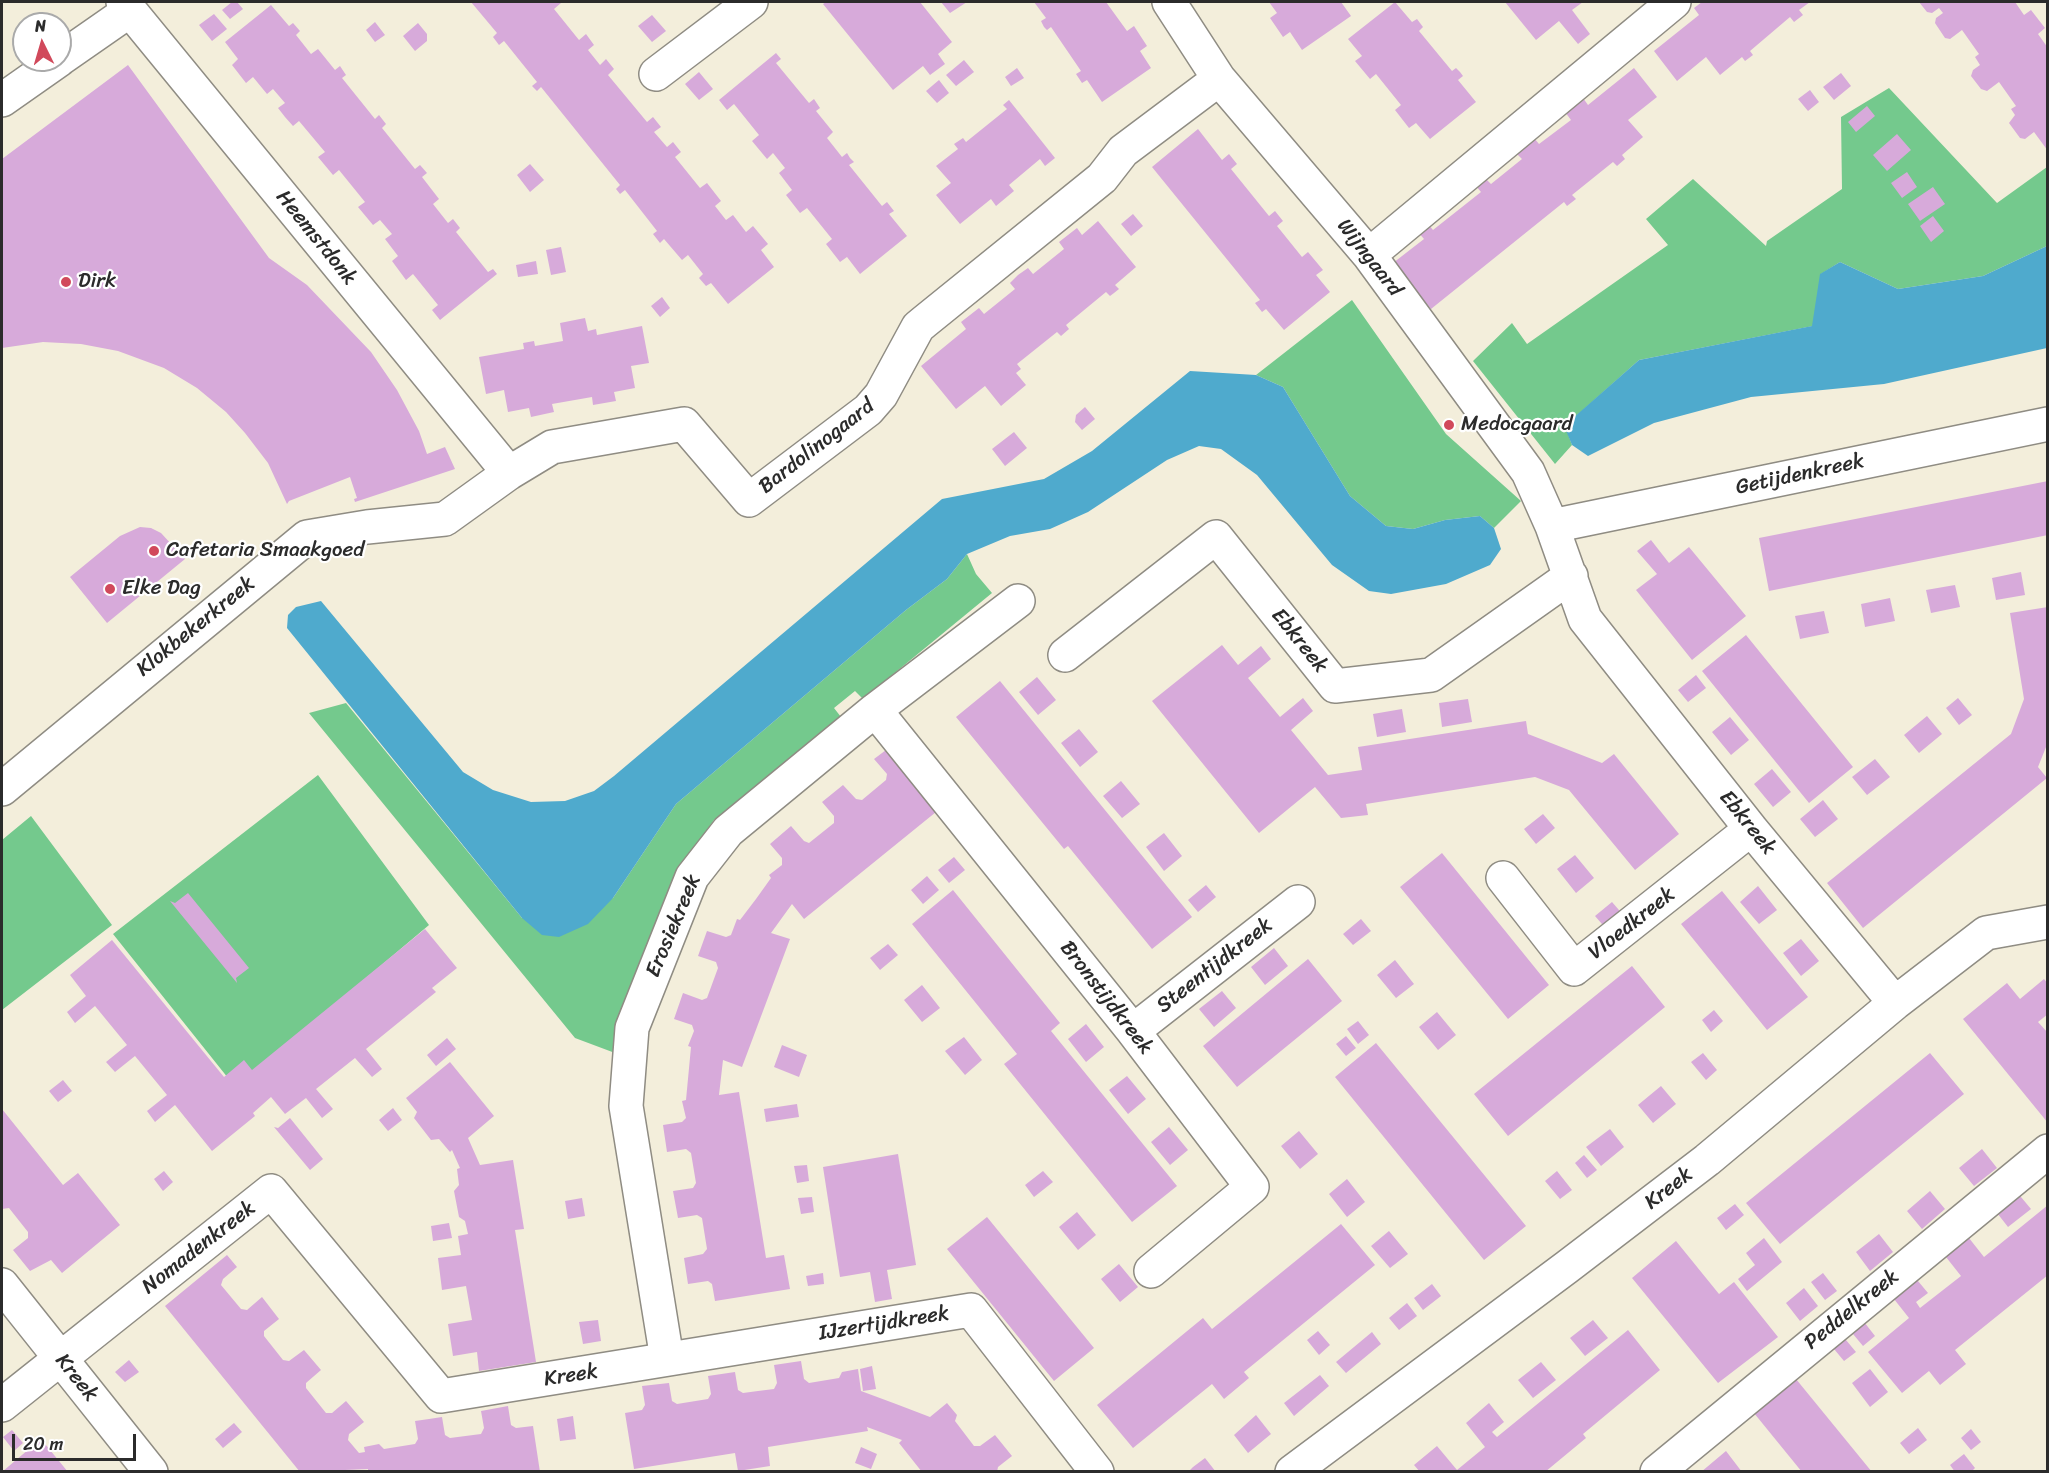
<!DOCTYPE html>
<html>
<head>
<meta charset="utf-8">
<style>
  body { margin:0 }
  #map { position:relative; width:2049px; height:1473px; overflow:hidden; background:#f3eedb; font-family:Sriracha,sans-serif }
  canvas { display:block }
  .frame { position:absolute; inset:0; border:3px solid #2b2b2b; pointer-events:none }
  .north { position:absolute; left:12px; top:12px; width:60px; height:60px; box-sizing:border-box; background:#fff; border:2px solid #aaa; border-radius:50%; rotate:355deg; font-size:16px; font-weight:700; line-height:24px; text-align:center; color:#2b2b2b }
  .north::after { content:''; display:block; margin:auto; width:21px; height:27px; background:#d1495b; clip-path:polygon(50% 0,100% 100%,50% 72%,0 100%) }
  .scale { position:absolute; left:12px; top:1434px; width:124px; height:27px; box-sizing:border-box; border:3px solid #2b2b2b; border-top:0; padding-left:8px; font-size:18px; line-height:21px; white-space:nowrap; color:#2b2b2b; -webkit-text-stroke:4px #fff; paint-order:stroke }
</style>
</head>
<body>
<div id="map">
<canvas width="2049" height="1473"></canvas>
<div class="frame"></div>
<div class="north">N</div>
<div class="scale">20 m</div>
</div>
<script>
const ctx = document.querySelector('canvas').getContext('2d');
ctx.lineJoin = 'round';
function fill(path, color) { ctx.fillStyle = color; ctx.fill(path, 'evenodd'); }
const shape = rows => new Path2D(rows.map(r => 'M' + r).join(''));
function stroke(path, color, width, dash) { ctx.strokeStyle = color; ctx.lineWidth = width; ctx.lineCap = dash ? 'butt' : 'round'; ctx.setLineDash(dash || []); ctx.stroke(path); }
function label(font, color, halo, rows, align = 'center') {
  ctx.font = font + ' Sriracha,sans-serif'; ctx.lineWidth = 4.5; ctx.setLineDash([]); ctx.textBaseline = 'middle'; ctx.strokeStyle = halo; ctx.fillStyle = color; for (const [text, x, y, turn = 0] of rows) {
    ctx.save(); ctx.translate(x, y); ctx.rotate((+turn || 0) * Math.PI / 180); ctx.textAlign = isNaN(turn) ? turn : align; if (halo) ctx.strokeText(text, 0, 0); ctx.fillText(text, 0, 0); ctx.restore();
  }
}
const green = shape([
  [1889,88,1997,203,2047,167,2047,246,1983,276,1898,289,1840,262,1821,274,1813,326,1639,360,1565,426,1572,445,1555,464,1473,361,1512,323,1527,344,1668,245,1646,219,1693,179,1766,246,1767,241,1842,189,1841,117],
  [1352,300,1446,434,1521,501,1494,528,1480,516,1445,520,1413,529,1386,526,1350,496,1283,387,1256,375],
  [967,554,976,574,992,593,863,699,855,691,834,708,841,717,714,820,682,865,615,1053,575,1038,309,713,346,703,522,918,613,898,676,804,906,610,947,579],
  [318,775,429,925,236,1088,113,934],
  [31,816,112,925,2,1010,2,840]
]);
const water = shape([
  [2047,246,2047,348,1884,384,1751,397,1654,423,1588,456,1572,445,1564,426,1639,360,1812,326,1820,274,1840,262,1898,289,1983,276],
  [1190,371,1256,375,1283,387,1350,496,1386,526,1413,529,1445,520,1480,516,1494,528,1501,549,1490,565,1446,584,1391,594,1369,591,1332,565,1257,475,1221,449,1199,446,1167,460,1088,512,1050,529,1010,536,967,554,947,579,906,610,676,804,613,898,588,924,559,937,542,935,522,918,287,628,288,615,296,607,321,601,463,772,493,790,531,802,565,801,594,791,614,776,942,499,1044,479,1092,451]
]);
const building = shape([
  [232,2,237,2,243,9,230,19,222,10],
  [471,2,559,2,561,3,554,9,579,40,586,34,594,45,588,50,600,65,606,59,614,69,608,75,647,122,653,117,661,127,654,132,667,147,673,142,681,152,675,157,700,188,707,183,721,201,715,206,726,220,733,215,746,232,753,226,768,244,761,250,774,267,728,304,711,283,706,286,699,278,703,274,688,255,682,260,664,239,660,243,653,234,657,231,625,190,620,194,616,189,620,185,541,87,537,91,532,86,537,82,504,41,499,45,493,37,497,33],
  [826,2,920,2,952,42,938,54,945,64,930,75,923,66,893,90,823,4],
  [941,2,967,2,950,13],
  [1034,2,1106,2,1127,31,1134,26,1147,46,1140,51,1151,68,1102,102,1087,80,1082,83,1076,74,1081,71,1051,27,1047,30,1044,27,1041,21,1046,18],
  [1269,2,1341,2,1351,16,1302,50,1290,32,1283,37,1270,18,1277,13],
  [1395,2,1412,22,1417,19,1423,27,1419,31,1452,71,1456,68,1460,72,1463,76,1458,80,1476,102,1430,139,1416,123,1409,128,1395,110,1401,105,1376,74,1370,79,1355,61,1362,56,1348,39],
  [1505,2,1583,2,1572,10,1590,34,1578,44,1559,21,1536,40],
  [1702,2,1810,2,1799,10,1803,15,1794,22,1790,17,1750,51,1753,55,1745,61,1742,57,1720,75,1706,57,1677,81,1654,51,1699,15,1694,8],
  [1919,2,2015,2,2024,15,2031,10,2045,28,2038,34,2048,48,2048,151,2034,132,2025,139,2020,138,2009,123,2015,115,2011,109,2016,106,1999,82,1987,91,1981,89,1971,76,1973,70,1980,65,1975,57,1979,54,1962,30,1950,39,1945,38,1935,23,1936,18,1943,13,1939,8,1932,13,1927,12],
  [271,5,289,26,293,23,300,31,296,35,311,54,318,49,335,70,340,66,346,75,342,78,375,119,379,115,386,124,382,128,415,169,420,165,427,173,422,177,439,199,433,204,448,223,453,219,460,228,456,232,488,272,493,269,497,274,440,320,432,310,438,305,413,274,406,280,392,261,398,256,385,239,392,234,380,220,373,225,358,207,365,202,339,170,333,175,318,157,325,152,299,121,293,126,285,117,278,108,285,103,273,89,267,94,253,77,246,83,232,65,238,59,225,42],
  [214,14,227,29,212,41,199,25],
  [652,15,666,31,652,42,638,26],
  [375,22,385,35,375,42,366,30],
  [418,23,427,34,427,41,415,51,403,36],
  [776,53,781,59,776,63,809,103,814,99,820,108,816,111,833,132,827,138,842,157,847,153,850,158,854,162,849,165,882,206,887,202,894,211,889,214,907,236,860,274,847,257,840,262,826,244,832,239,807,208,800,213,786,195,792,190,779,173,785,168,773,153,767,159,752,141,759,135,734,104,727,110,719,100],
  [964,60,974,72,956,86,946,75],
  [128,65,269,258,307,285,371,352,397,390,419,431,427,454,445,447,455,469,355,502,354,499,357,498,350,477,289,501,287,504,268,463,245,433,226,412,197,388,164,368,118,351,81,344,43,342,2,348,2,159],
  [1017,68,1024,78,1011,86,1005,77],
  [1634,68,1657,97,1628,120,1643,137,1622,155,1625,159,1617,166,1613,162,1572,195,1576,199,1567,206,1564,202,1431,309,1393,263,1424,239,1418,232,1428,224,1433,230,1481,192,1475,185,1485,178,1491,184,1522,159,1516,153,1534,138,1539,144,1571,120,1565,112,1583,98,1588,105],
  [699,72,713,89,699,100,685,84],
  [1841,73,1851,86,1834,100,1823,87],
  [939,80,949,93,937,103,926,91],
  [1810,90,1819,102,1808,111,1798,99],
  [1009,100,1055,158,1045,166,1040,159,1009,185,1014,191,996,206,991,199,960,224,936,195,951,183,936,166,958,149,954,144,963,138,966,142,1007,109,1003,105],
  [1867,106,1875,116,1856,132,1848,122],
  [1198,129,1222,160,1229,154,1237,164,1231,169,1269,216,1275,211,1283,221,1277,226,1302,257,1308,252,1323,270,1316,275,1330,292,1284,330,1266,309,1262,312,1255,303,1260,300,1152,167],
  [1897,134,1911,150,1887,171,1873,155],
  [530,164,544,180,530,192,517,175],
  [1907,172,1917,187,1902,198,1891,183],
  [1933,187,1945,204,1920,221,1908,204],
  [1133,214,1143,226,1131,236,1121,224],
  [1933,216,1944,231,1931,242,1920,226],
  [1098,221,1136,267,1115,285,1119,289,1114,293,1110,296,1106,292,1066,325,1069,329,1061,336,1057,332,1017,364,1021,369,1016,373,1026,385,1001,406,985,386,956,409,921,366,966,329,961,322,979,308,984,314,1015,289,1010,283,1018,275,1028,268,1033,274,1064,249,1059,242,1077,228,1082,235],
  [561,247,566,272,551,275,546,250],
  [536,261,538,274,518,277,516,265],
  [662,297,670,308,660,317,651,306],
  [585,318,588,331,596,329,597,335,642,326,649,363,631,366,635,388,614,392,616,401,593,405,592,397,552,404,554,412,531,417,529,408,508,412,504,390,486,394,479,357,524,349,523,343,534,341,535,346,563,341,560,323],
  [1085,407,1095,419,1082,430,1075,422,1076,415],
  [1014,432,1027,448,1005,466,992,449],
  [2048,481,2048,535,1769,591,1759,538],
  [140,527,151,528,161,533,185,559,107,623,70,577,120,536],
  [1651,540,1669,563,1689,547,1746,616,1692,660,1636,590,1657,574,1637,551],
  [2021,572,2025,595,1996,600,1992,578],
  [1955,585,1960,607,1931,613,1926,590],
  [1890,598,1895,621,1865,627,1861,604],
  [2048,607,2048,742,2038,767,2047,778,1863,928,1827,883,2011,734,2024,699,2010,613],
  [1824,611,1829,633,1800,639,1795,616],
  [1746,635,1853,767,1809,803,1702,671],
  [1222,645,1238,665,1261,646,1271,659,1248,678,1280,717,1303,698,1313,711,1291,730,1328,775,1362,770,1358,747,1526,721,1528,734,1602,763,1614,754,1679,834,1635,870,1569,790,1535,777,1366,804,1368,815,1341,818,1315,787,1259,833,1152,701],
  [1696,675,1706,688,1688,702,1678,690],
  [1037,677,1056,700,1038,715,1019,692],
  [1000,681,1192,917,1152,949,1068,846,1064,849,956,717],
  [1958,698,1972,715,1959,725,1946,708],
  [1468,699,1472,722,1442,727,1439,703],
  [1402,709,1406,732,1377,737,1373,714],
  [1927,716,1942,734,1919,753,1904,735],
  [1730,717,1749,740,1731,755,1712,732],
  [1079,729,1098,752,1080,767,1061,743],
  [886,750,936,812,804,919,792,904,771,933,790,939,742,1067,723,1060,719,1095,739,1092,766,1258,784,1255,790,1289,715,1301,712,1284,708,1281,688,1284,684,1258,703,1254,707,1249,702,1218,697,1215,678,1218,673,1191,693,1188,696,1183,691,1153,686,1149,667,1152,663,1125,682,1122,686,1118,682,1101,686,1100,691,1047,688,1046,694,1031,692,1025,674,1019,683,993,702,1000,707,998,718,968,716,962,698,956,707,931,726,937,731,935,737,919,740,920,756,899,771,878,769,875,782,865,782,858,770,844,791,826,804,841,809,843,834,823,834,816,822,802,843,785,856,799,862,800,886,780,887,774,874,759],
  [1875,759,1890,777,1867,795,1852,777],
  [1772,769,1791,792,1773,807,1754,784],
  [1121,781,1140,804,1122,818,1103,796],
  [1823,800,1838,819,1815,837,1800,819],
  [1543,814,1555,828,1536,844,1524,829],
  [1164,833,1182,856,1164,871,1146,847],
  [1442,853,1549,985,1508,1019,1400,887],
  [1575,855,1594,878,1576,893,1557,869],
  [954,857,965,870,949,883,938,870],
  [927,876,939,890,923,904,911,890],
  [1206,885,1216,897,1198,912,1188,900],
  [1758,886,1777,910,1759,924,1740,902],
  [953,890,1060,1023,1051,1031,1177,1186,1132,1222,1004,1064,1017,1054,912,924],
  [1722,891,1808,997,1767,1030,1681,924],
  [188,893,249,968,236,978,237,983,170,901,175,903],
  [1612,902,1625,917,1608,931,1595,916],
  [1361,919,1371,931,1353,945,1343,934],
  [425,929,457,968,432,988,436,992,366,1049,382,1069,372,1077,355,1058,316,1089,333,1109,322,1118,306,1098,285,1114,271,1097,253,1113,255,1116,212,1151,175,1105,155,1122,147,1111,167,1095,135,1056,115,1072,106,1062,127,1045,95,1006,75,1023,67,1012,86,996,70,975,112,940,224,1077,244,1060,252,1070],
  [1801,939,1819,961,1801,976,1783,953],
  [888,944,898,955,880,970,870,958],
  [1274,948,1288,966,1265,985,1251,967],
  [1308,959,1342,1001,1237,1087,1203,1046],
  [1395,960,1414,984,1396,998,1377,975],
  [1632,966,1665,1007,1508,1136,1474,1094],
  [2044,979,2048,984,2048,1014,2038,1022,2048,1033,2048,1123,1963,1019,2007,983,2020,999],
  [922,985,940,1008,922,1022,904,1000],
  [1222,991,1236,1008,1214,1027,1199,1009],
  [1714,1010,1723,1021,1711,1032,1702,1020],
  [1437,1012,1456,1035,1438,1050,1419,1027],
  [1358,1021,1369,1035,1358,1044,1347,1029],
  [1086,1024,1104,1047,1086,1062,1068,1039],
  [1346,1036,1356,1048,1346,1056,1336,1044],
  [964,1037,982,1060,965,1075,945,1051],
  [447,1038,456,1049,436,1066,427,1055],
  [1376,1043,1526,1226,1484,1260,1335,1077],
  [782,1045,807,1055,799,1077,774,1067],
  [1703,1053,1717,1070,1706,1080,1691,1062],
  [1930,1053,1964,1094,1780,1244,1746,1203],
  [450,1062,494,1116,468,1138,480,1165,513,1160,524,1229,515,1230,536,1362,479,1371,477,1352,453,1356,448,1324,472,1320,466,1286,442,1290,438,1258,461,1255,458,1236,468,1234,465,1221,459,1217,454,1191,459,1185,457,1169,460,1168,452,1150,450,1152,439,1139,431,1140,414,1118,417,1112,406,1098],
  [1127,1076,1146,1099,1128,1114,1109,1090],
  [63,1080,72,1091,58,1102,49,1091],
  [1661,1086,1676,1104,1653,1123,1638,1105],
  [797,1104,799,1117,766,1122,764,1109],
  [393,1108,402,1120,388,1131,379,1120],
  [2,1109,63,1185,78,1173,120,1225,62,1273,51,1260,30,1271,13,1250,28,1238,28,1232,9,1208,2,1209],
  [290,1118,323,1159,310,1170,274,1127,278,1128],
  [1169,1127,1188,1150,1170,1165,1151,1142],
  [1610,1129,1624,1147,1601,1166,1586,1147],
  [1299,1131,1318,1154,1300,1169,1281,1146],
  [1982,1149,1997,1168,1974,1186,1959,1168],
  [898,1154,916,1265,887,1270,892,1299,875,1302,870,1272,840,1277,823,1167],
  [1584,1155,1597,1170,1587,1178,1575,1163],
  [807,1165,809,1181,797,1183,794,1166],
  [164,1171,173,1182,163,1191,154,1179],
  [1043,1171,1053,1182,1034,1197,1025,1185],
  [1557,1171,1572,1190,1560,1199,1545,1181],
  [1347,1179,1365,1202,1347,1217,1329,1194],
  [1930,1191,1945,1209,1922,1229,1907,1211],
  [2016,1191,2031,1209,2008,1227,1994,1209],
  [812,1197,814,1212,801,1214,798,1198],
  [582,1198,585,1216,568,1219,565,1201],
  [1735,1204,1744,1215,1726,1230,1717,1218],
  [2048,1205,2048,1275,1955,1350,1966,1364,1940,1385,1929,1371,1902,1393,1868,1352,1909,1318,1890,1294,1913,1275,1928,1293,1916,1302,1920,1308,1961,1276,1942,1252,1965,1233,1984,1257],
  [1077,1212,1096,1235,1078,1250,1059,1227],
  [987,1217,1094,1348,1054,1381,947,1249],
  [449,1223,452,1238,433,1241,431,1226],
  [1341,1224,1375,1265,1244,1372,1249,1378,1224,1399,1212,1384,1133,1448,1097,1405,1203,1318,1212,1329],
  [1389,1231,1408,1254,1390,1268,1371,1246],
  [1879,1234,1893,1252,1870,1271,1856,1252],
  [1764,1238,1782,1262,1747,1291,1738,1279,1755,1265,1746,1253],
  [1676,1241,1719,1294,1734,1282,1778,1337,1718,1383,1632,1278],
  [227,1255,237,1267,223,1279,221,1285,241,1309,247,1310,262,1297,279,1319,264,1331,264,1336,283,1360,289,1361,304,1350,321,1370,306,1383,306,1388,326,1413,332,1413,346,1401,364,1422,349,1434,348,1440,359,1453,365,1452,364,1447,379,1444,384,1449,415,1444,418,1439,415,1421,429,1419,442,1417,445,1435,450,1438,481,1434,484,1428,481,1411,508,1406,511,1425,516,1428,533,1426,540,1472,368,1472,368,1469,300,1472,165,1306],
  [1119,1264,1138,1287,1120,1302,1101,1279],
  [823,1273,824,1284,808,1286,806,1276],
  [1823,1273,1837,1291,1825,1300,1811,1282],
  [1432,1284,1441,1296,1423,1310,1414,1298],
  [1804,1288,1818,1306,1800,1321,1786,1303],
  [1407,1303,1417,1316,1399,1330,1389,1318],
  [1861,1318,1875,1336,1863,1346,1848,1328],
  [598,1320,601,1341,583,1344,579,1322],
  [1593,1320,1608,1338,1585,1356,1570,1338],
  [1628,1330,1660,1370,1583,1434,1586,1438,1545,1472,1420,1472,1414,1465,1437,1446,1457,1470,1485,1447,1466,1423,1489,1403,1504,1422,1492,1432,1497,1437],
  [1318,1331,1330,1345,1319,1355,1307,1340],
  [1372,1332,1381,1344,1346,1373,1336,1362],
  [1841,1334,1856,1352,1844,1361,1829,1343],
  [129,1360,139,1372,125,1382,115,1372],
  [801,1361,804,1379,809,1383,839,1378,842,1372,858,1369,861,1391,896,1404,930,1417,947,1403,957,1415,955,1421,974,1446,980,1446,995,1435,1012,1456,998,1467,997,1472,922,1472,899,1443,902,1440,867,1427,868,1431,768,1447,770,1466,738,1471,735,1453,634,1469,625,1413,642,1410,645,1405,642,1386,669,1383,672,1401,677,1404,708,1399,711,1394,708,1376,735,1372,738,1390,743,1393,758,1391,774,1389,777,1383,774,1365],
  [1541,1362,1556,1380,1533,1398,1518,1380],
  [872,1366,876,1389,863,1391,860,1369],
  [1787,1368,1872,1472,1802,1472,1745,1402],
  [1870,1369,1888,1392,1870,1407,1852,1383],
  [1320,1375,1329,1386,1294,1416,1284,1403],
  [1256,1415,1271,1434,1248,1453,1234,1435],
  [573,1416,576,1439,560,1441,557,1419],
  [234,1423,242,1432,223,1448,215,1439],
  [1918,1428,1927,1440,1909,1454,1900,1443],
  [1971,1429,1981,1442,1971,1450,1961,1438],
  [12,1430,23,1443,14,1451,3,1437],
  [41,1439,68,1472,2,1472,16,1460],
  [861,1447,877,1454,871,1469,855,1463],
  [1726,1451,1742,1472,1701,1472],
  [1964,1454,1975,1468,1971,1472,1955,1472,1950,1465],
  [1205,1458,1216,1472,1188,1472,1193,1467]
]);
const minor = shape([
  [123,2,509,473],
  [1169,2,1219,79,1369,255,1528,472,1552,526,1585,619,1751,829,1895,1003],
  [60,59,129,11],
  [656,74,751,2],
  [2,100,59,60],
  [1369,255,1674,2],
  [1552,526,2048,424],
  [1065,655,1216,537,1335,686,1431,675,1571,576],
  [875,710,1133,1031,1252,1187,1151,1271],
  [2,789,307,537,367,527,445,519,509,473,552,447,684,424,749,500,868,410,881,395,918,327,924,322,1102,178,1123,151,1219,79],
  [1503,878,1574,969,1751,829],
  [1133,1031,1298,902],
  [2,1285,151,1472],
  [667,1359,626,1106,632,1028,692,877,728,831,875,710,1018,601],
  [2,1405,271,1191,441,1396,971,1310,1097,1472],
  [1292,1472,1567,1267,1707,1160,1895,1003,1986,933,2048,922],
  [1657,1472,2048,1151]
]);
const markers = [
  [66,282,6,"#d1495b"],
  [1449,425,6,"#d1495b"],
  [154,551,6,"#d1495b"],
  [110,589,6,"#d1495b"]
];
const streetNames = [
  ["Heemstdonk",316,238,51],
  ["Wijngaard",1369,258,52],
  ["Bardolinogaard",817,447,-38],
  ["Getijdenkreek",1800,475,-12],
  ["Klokbekerkreek",196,627,-39],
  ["Ebkreek",1299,641,51],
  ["Ebkreek",1747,823,51],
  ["Vloedkreek",1632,924,-38],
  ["Erosiekreek",674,926,-67],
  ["Steentijdkreek",1215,966,-38],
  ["Bronstijdkreek",1106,998,52],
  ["Kreek",1669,1189,-38],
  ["Nomadenkreek",199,1248,-38],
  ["Peddelkreek",1852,1310,-39],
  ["IJzertijdkreek",884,1324,-9],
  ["Kreek",571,1376,-9],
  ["Kreek",76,1378,51]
];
const poiNames = [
  ["Dirk",78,282],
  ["Medocgaard",1461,425],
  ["Cafetaria Smaakgoed",166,551],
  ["Elke Dag",122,589]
];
fill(green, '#74c98d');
fill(water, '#4faacd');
fill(building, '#d7aada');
stroke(minor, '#8f8c83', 36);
stroke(minor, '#fff', 33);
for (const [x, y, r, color] of markers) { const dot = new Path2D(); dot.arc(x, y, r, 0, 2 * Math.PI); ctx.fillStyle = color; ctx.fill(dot); stroke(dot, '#fff', 2); }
label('21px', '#2b2b2b', '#fff', streetNames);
label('21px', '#2b2b2b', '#fff', poiNames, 'left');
</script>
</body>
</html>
